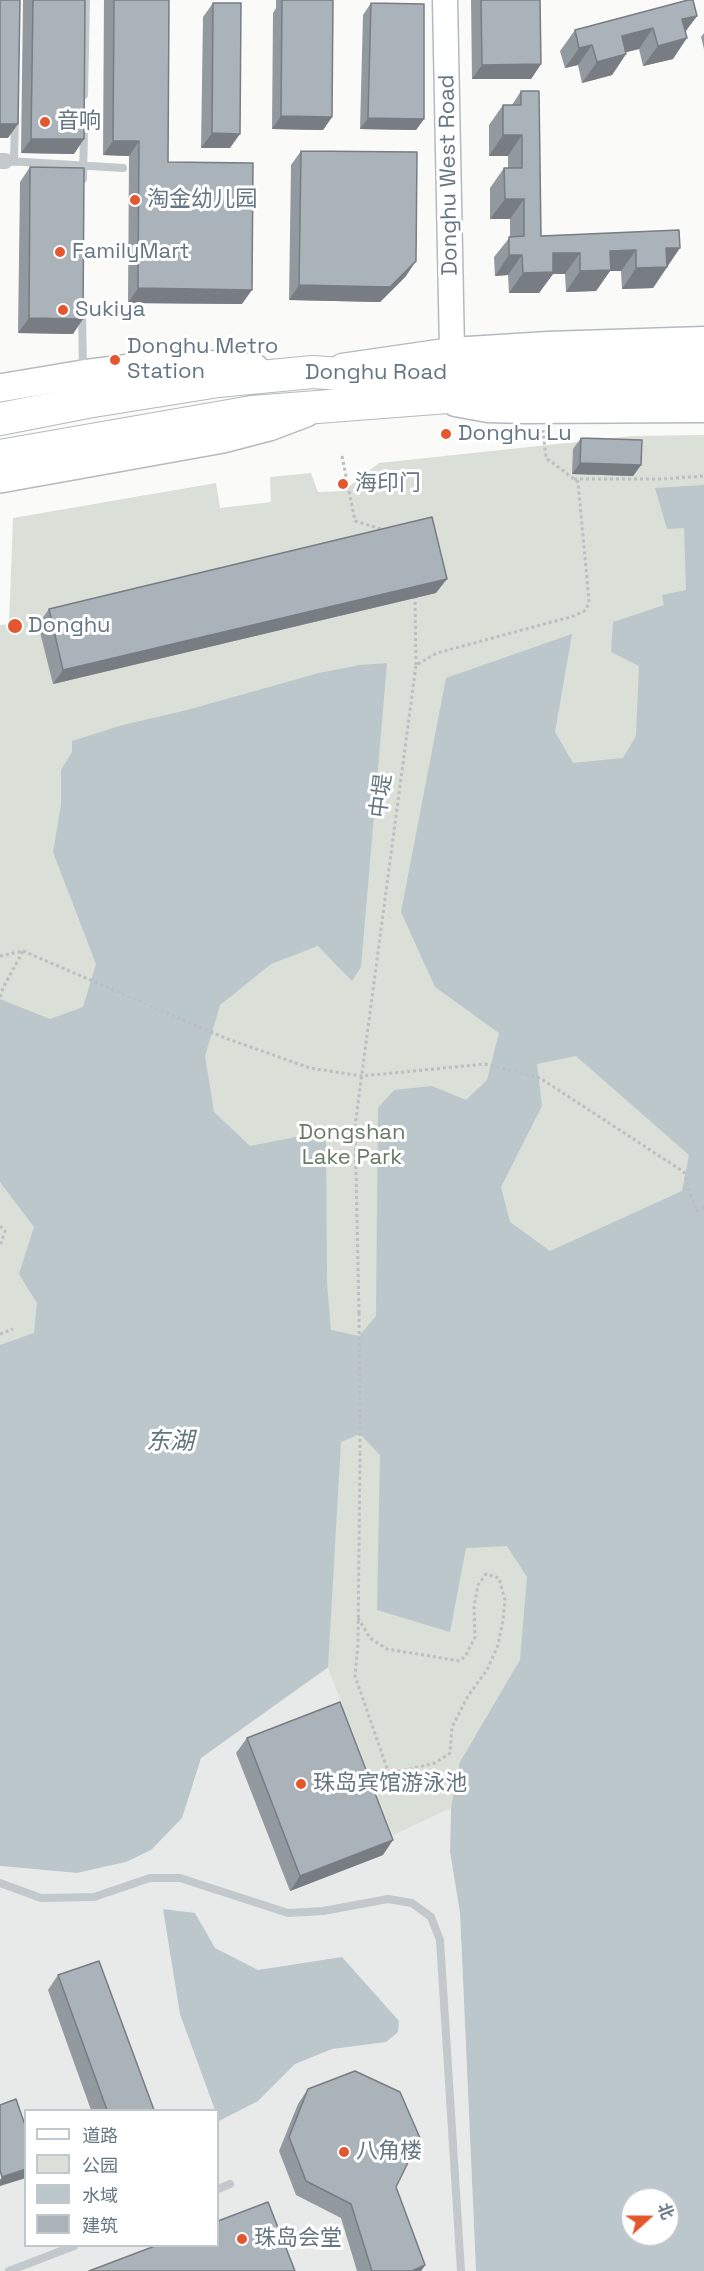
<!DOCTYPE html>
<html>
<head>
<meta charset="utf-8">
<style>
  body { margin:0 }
  #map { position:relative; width:704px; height:2271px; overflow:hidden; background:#fafaf8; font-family:"Space Grotesk","Noto Sans SC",sans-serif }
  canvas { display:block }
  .legend { position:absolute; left:24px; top:2109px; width:195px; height:138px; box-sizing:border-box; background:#fff; border:2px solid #c1c8cd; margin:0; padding:8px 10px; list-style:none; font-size:18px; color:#657683 }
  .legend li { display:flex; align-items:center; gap:12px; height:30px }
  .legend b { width:30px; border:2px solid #c1c8cd }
  .north { position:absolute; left:620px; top:2187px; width:60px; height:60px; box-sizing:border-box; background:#fff; border:2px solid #c1c8cd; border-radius:50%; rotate:69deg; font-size:16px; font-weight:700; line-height:24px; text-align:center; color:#657683 }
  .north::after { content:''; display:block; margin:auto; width:21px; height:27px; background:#e4572e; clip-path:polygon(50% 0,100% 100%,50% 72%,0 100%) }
</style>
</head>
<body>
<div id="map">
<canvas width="704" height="2271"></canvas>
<ul class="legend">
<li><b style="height:8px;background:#fff"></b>道路</li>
<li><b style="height:16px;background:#dadfd7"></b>公园</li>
<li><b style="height:16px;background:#bbc7cb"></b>水域</li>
<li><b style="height:16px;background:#aab3b9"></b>建筑</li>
</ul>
<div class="north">北</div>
</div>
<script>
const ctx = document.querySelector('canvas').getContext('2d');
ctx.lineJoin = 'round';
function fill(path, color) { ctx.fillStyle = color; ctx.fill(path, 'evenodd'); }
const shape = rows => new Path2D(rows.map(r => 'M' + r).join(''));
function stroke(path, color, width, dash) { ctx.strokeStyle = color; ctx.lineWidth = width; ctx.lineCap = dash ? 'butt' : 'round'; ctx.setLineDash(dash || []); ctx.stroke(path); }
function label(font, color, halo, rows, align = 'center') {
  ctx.font = font + ' "Space Grotesk","Noto Sans SC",sans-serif'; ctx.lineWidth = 6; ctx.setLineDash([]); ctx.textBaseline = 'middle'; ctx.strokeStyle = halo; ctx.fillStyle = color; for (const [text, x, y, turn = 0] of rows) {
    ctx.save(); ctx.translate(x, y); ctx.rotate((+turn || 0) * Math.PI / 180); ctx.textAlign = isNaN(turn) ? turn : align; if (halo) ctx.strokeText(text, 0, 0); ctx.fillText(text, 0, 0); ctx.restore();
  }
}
const built = shape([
  [328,1667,393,1834,451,1808,450,1852,460,1913,476,2271,0,2271,0,1866,77,1873,126,1862,182,1818,201,1758],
  [26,2110,218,2110,218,2246,26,2246]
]);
const green = shape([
  [704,435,704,1713,451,1808,393,1835,328,1668,201,1758,182,1818,0,1866,0,625,9,624,13,518,216,483,220,508,271,502,270,477,311,473,318,492,343,491,379,463,632,436]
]);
const water = shape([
  [704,485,704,2271,476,2271,460,1913,450,1852,451,1808,460,1762,520,1660,527,1577,507,1546,466,1548,450,1632,377,1610,380,1455,360,1434,341,1442,328,1667,201,1758,182,1818,151,1850,126,1862,77,1873,0,1866,0,1345,34,1333,37,1303,19,1274,34,1227,0,1182,0,999,50,1019,83,1007,96,964,53,852,61,805,61,770,72,752,72,741,123,725,187,710,319,673,360,665,387,663,361,967,352,981,318,946,271,964,220,1005,205,1056,214,1112,250,1146,326,1131,327,1284,331,1330,359,1336,376,1316,378,1108,394,1090,432,1086,466,1100,487,1080,499,1033,435,987,401,912,446,678,572,634,555,732,573,763,623,758,636,736,639,666,611,652,613,622,664,605,662,595,686,590,684,528,667,529,655,488],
  [576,1056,689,1155,682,1191,550,1251,510,1222,501,1187,542,1106,537,1064],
  [632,2199,668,2199,668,2235,632,2235],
  [163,1909,195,1913,215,1948,258,1970,342,1957,399,2021,398,2032,386,2042,332,2049,295,2064,258,2101,219,2121,218,2110,215,2110,180,2014]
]);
const path = shape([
  [342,456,355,521,385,530],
  [574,479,661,479,704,476],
  [415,596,416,665],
  [23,951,225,1038,310,1068,362,1076,485,1064,540,1078,684,1172,696,1211,704,1208],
  [0,956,23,951,3,988,0,998],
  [0,1226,5,1231,0,1246],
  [359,1313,355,1126,416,665,437,653,574,616,586,610,589,601,578,482,546,458,543,430],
  [0,1334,13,1329],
  [358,1618,370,1638,387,1649,460,1661,466,1655,475,1637,474,1607,478,1585,486,1574,499,1578,505,1600,503,1620,498,1645,487,1670,468,1696,452,1727,450,1753,435,1763,389,1774,355,1676,358,1644,360,1452]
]);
const lane = shape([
  [84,95,86,0],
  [8,161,123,168],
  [14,162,15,117],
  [83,179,84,129],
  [82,309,83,371],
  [0,1883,41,1898,94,1897,150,1878,180,1878,288,1913,323,1911,388,1899,412,1903,431,1917,440,1940,461,2271],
  [218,2189,230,2184],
  [9,2271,74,2246]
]);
const street = shape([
  [0,161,5,161]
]);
const secondary = shape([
  [445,0,452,350],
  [342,366,452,350,548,344,704,339],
  [455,404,488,410,525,411,704,410]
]);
const primary = shape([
  [0,388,83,374,178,362,255,368],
  [0,479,223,439,269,427,306,413]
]);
const highway = shape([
  [0,419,87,402,218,381,313,372,382,377,554,368,704,363],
  [0,456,252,412,526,391,704,388]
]);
const pathBridge = shape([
  [359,1313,360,1452]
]);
const wall = shape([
  [23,0,85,0,74,154,21,153],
  [104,0,169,0,168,162,242,304,128,303,129,156,103,155],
  [276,0,333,0,332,117,323,130,272,129,273,13,276,8],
  [471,0,540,0,541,64,531,79,472,79],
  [213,3,230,148,201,148,203,17],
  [371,3,424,119,416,130,360,129,363,15],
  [697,16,685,32,673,59,643,66,639,49,626,52,626,54,612,75,582,83,578,65,565,68,560,51,575,30],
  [704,33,704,49,701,37],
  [521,91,541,236,679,230,667,267,653,288,622,289,621,271,610,271,596,291,566,292,565,274,553,274,539,293,509,293,508,275,495,276,494,257,510,237,510,219,490,219,490,188,504,168,508,168,508,156,489,156,489,125,503,105,512,105],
  [301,151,406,276,380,302,289,300,291,165],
  [30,167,73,334,18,333,20,182],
  [581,438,641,465,633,476,572,474,573,449],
  [436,593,53,684,38,624,49,609],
  [247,1738,383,1855,290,1891,236,1753],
  [58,1975,154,2110,91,2110,48,1990],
  [308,2089,396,2187,425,2265,421,2271,357,2271,341,2218,296,2195,279,2151,298,2104]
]);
const shadedWall = shape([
  [697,16,682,36,682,19],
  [653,28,639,49,607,57,622,36],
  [687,38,673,59,643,66,658,46],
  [592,45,578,65,565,68,579,48],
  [626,54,612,75,582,83,597,62],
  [541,64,531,79,472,79,482,65],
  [281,116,332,117,323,130,272,129],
  [368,118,424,119,416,130,360,129],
  [0,124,18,124,8,138,0,138],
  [212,133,240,134,230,148,201,148],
  [503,135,522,135,508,156,489,156],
  [31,139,84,139,74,154,21,153],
  [113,141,139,141,129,156,103,155],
  [505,199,524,199,510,219,490,219],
  [666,248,680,248,653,288,622,289,636,268],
  [636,250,621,271,610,271,596,291,566,292,580,271,610,251],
  [553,253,580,253,565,274,553,274,539,293,509,293,523,273],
  [509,255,522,255,508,275,495,276],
  [416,261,406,276,380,302,289,300,299,285],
  [138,288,252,290,242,304,128,303],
  [29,318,83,319,73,334,18,333],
  [580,463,641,465,633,476,572,474],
  [447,579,436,593,53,684,63,670],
  [393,1840,383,1855,290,1891,300,1876],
  [26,2169,26,2178,0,2186,0,2180,2,2177],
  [425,2265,421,2271,412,2271]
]);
const building = shape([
  [0,0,20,0,18,124,0,124,0,0],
  [33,0,85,0,84,139,31,139,33,0],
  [114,0,169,0,168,162,253,163,252,290,138,288,139,141,113,141,114,0],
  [282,0,333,0,332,117,281,116,282,0],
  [481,0,540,0,541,64,482,65,481,0],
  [688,0,693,0,697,16,682,19,687,38,658,46,653,28,622,36,626,54,597,62,592,45,579,48,575,30,688,0],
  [213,3,241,3,240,134,212,133,213,3],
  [371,3,424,4,424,119,368,118,371,3],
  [521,91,539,91,541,236,679,230,680,248,666,248,667,267,636,268,636,250,610,251,611,270,580,271,580,253,553,253,553,272,523,273,522,255,509,255,509,237,524,236,524,199,505,199,504,168,522,168,522,135,503,135,503,105,521,105,521,91],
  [301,151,417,152,416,261,390,287,299,285,301,151],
  [30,167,84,168,83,319,29,318,30,167],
  [581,438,642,440,641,465,580,463,581,438],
  [432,517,447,579,63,670,49,609,432,517],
  [340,1702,393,1840,300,1876,247,1738,340,1702],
  [99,1961,154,2110,107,2110,58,1975,99,1961],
  [355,2071,400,2092,420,2138,396,2187,425,2265,412,2271,372,2271,351,2204,306,2181,289,2137,308,2089,355,2071],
  [16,2099,26,2128,26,2169,2,2177,0,2170,0,2105,16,2099],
  [268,2202,295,2271,89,2271,155,2246,218,2246,218,2221,268,2202]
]);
const markers = [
  [45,122,6,"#e4572e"],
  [135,200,6,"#e4572e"],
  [60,252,6,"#e4572e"],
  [63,310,6,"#e4572e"],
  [115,360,6,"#e4572e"],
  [446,434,6,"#e4572e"],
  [343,484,6,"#e4572e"],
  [15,626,8,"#e4572e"],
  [301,1784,6,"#e4572e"],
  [344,2152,6,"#e4572e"],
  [242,2239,6,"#e4572e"]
];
const poiNames = [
  ["音响",57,122],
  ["淘金幼儿园",147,200],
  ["FamilyMart",72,252],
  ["Sukiya",75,310],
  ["Donghu Metro",127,347],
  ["Station",127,372],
  ["Donghu Lu",458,434],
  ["海印门",355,484],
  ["Donghu",28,626],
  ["珠岛宾馆游泳池",313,1784],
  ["八角楼",356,2152],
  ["珠岛会堂",254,2239]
];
const streetNames = [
  ["Donghu West Road",449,175,-91],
  ["Donghu Road",376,373],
  ["中堤",382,796,-83]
];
const parkNames = [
  ["Dongshan",352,1133],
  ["Lake Park",352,1158]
];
const waterNames = [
  ["东湖",170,1442]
];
fill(built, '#e8e9e9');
fill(green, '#dadfd7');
fill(water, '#bbc7cb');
stroke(secondary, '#b3babf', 27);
stroke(primary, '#b5babe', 30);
stroke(highway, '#b4b9bd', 34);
stroke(path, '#bbbfc2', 3, [3, 3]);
stroke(lane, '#c3c8cc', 8);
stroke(street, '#c3c8cc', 16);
stroke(secondary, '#fff', 24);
stroke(primary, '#fff', 27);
stroke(highway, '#fff', 32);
stroke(pathBridge, '#bbbfc2', 3, [3, 3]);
fill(wall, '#929a9f');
fill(shadedWall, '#777d82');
fill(building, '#aab3b9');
stroke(building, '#777d82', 1.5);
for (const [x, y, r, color] of markers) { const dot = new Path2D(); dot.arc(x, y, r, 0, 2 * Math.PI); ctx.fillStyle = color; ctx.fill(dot); stroke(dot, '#fff', 2); }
label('22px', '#657683', '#fff', poiNames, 'left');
label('22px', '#657683', '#fff', streetNames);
label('22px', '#687a64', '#fff', parkNames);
label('italic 24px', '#60757c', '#fff', waterNames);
</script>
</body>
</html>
